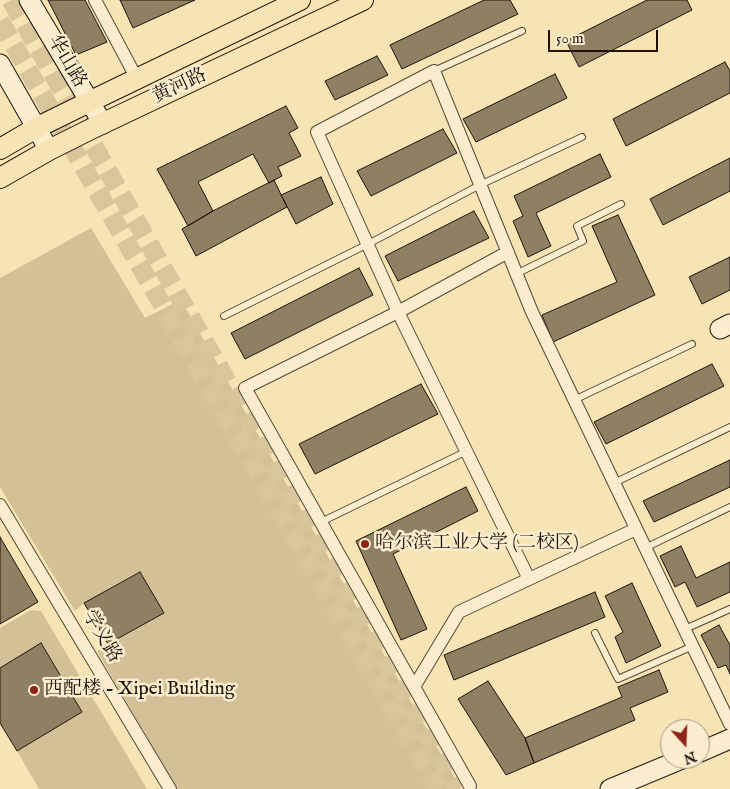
<!DOCTYPE html>
<html>
<head>
<meta charset="utf-8">
<style>
  body { margin:0 }
  #map { position:relative; width:730px; height:789px; overflow:hidden; background:#f7e4b4; font-family:"IM FELL English",serif }
  canvas { display:block }
  .north { position:absolute; left:660px; top:719px; width:50px; height:50px; box-sizing:border-box; background:#faedce; border:1px solid #a29680; border-radius:50%; rotate:160deg; font-size:14px; font-weight:700; line-height:20px; text-align:center; color:#1f140c }
  .north::after { content:''; display:block; margin:auto; width:18px; height:22px; background:#8f2418; clip-path:polygon(50% 0,100% 100%,50% 72%,0 100%) }
  .scale { position:absolute; left:548px; top:30px; width:110px; height:22px; box-sizing:border-box; border:2px solid #1f140c; border-top:0; padding-left:6px; font-size:15px; line-height:18px; white-space:nowrap; color:#1f140c; -webkit-text-stroke:4px #faedce; paint-order:stroke }
</style>
</head>
<body>
<div id="map">
<canvas width="730" height="789"></canvas>
<div class="north">N</div>
<div class="scale">50 m</div>
</div>
<script>
const ctx = document.querySelector('canvas').getContext('2d');
ctx.lineJoin = 'round';
function fill(path, color) { ctx.fillStyle = color; ctx.fill(path, 'evenodd'); }
const shape = rows => new Path2D(rows.map(r => 'M' + r).join(''));
function stroke(path, color, width, dash) { ctx.strokeStyle = color; ctx.lineWidth = width; ctx.lineCap = dash ? 'butt' : 'round'; ctx.setLineDash(dash || []); ctx.stroke(path); }
function label(font, color, halo, rows, align = 'center') {
  ctx.font = font + ' "IM FELL English","Noto Serif SC",serif'; ctx.lineWidth = 5; ctx.setLineDash([]); ctx.textBaseline = 'middle'; ctx.strokeStyle = halo; ctx.fillStyle = color; for (const [text, x, y, turn = 0] of rows) {
    ctx.save(); ctx.translate(x, y); ctx.rotate((+turn || 0) * Math.PI / 180); ctx.textAlign = isNaN(turn) ? turn : align; if (halo) ctx.strokeText(text, 0, 0); ctx.fillText(text, 0, 0); ctx.restore();
  }
}
const green = shape([
  [91,228,145,318,181,300,461,789,177,789,97,651,164,613,139,572,84,603,75,611,0,487,0,278],
  [31,610,41,611,147,789,39,789,17,751,82,712,41,643,0,668,0,628]
]);
const building = shape([
  [48,0,85,0,107,42,76,55,48,0],
  [120,0,195,0,133,28,120,0],
  [484,0,510,0,518,14,402,69,390,45,484,0],
  [647,0,687,0,692,10,579,67,566,41,647,0],
  [377,56,388,75,335,100,325,81,377,56],
  [725,62,730,71,730,93,626,146,613,119,725,62],
  [555,74,567,98,476,142,463,119,555,74],
  [286,106,298,128,289,133,301,156,278,167,282,176,269,183,253,154,198,182,213,211,188,226,157,169,286,106],
  [443,129,457,153,371,196,357,171,443,129],
  [600,154,611,177,536,213,551,246,528,257,513,221,523,216,514,196,600,154],
  [730,158,730,191,663,225,650,199,730,158],
  [321,177,333,204,296,224,281,195,321,177],
  [274,180,287,207,196,256,182,229,213,211,274,180],
  [474,211,489,238,398,281,385,256,474,211],
  [618,215,655,295,553,342,542,315,617,282,592,226,618,215],
  [730,257,730,290,702,304,689,277,730,257],
  [359,268,373,295,245,359,231,333,359,268],
  [712,364,724,386,606,444,594,422,712,364],
  [421,384,438,414,315,474,299,444,421,384],
  [730,460,730,487,654,522,643,501,730,460],
  [466,487,478,511,393,554,427,629,401,640,356,541,466,487],
  [0,537,38,602,0,624,0,537],
  [681,546,696,578,730,562,730,592,697,607,685,582,675,587,660,556,681,546],
  [140,572,164,613,108,644,84,603,140,572],
  [632,583,661,646,626,663,615,637,623,632,605,596,632,583],
  [595,592,605,617,454,680,444,655,595,592],
  [719,625,730,645,730,674,726,665,718,668,701,635,719,625],
  [41,643,82,712,17,751,0,723,0,668,41,643],
  [659,670,668,692,630,708,635,720,534,763,525,738,622,697,618,687,659,670],
  [488,681,525,738,534,763,506,775,458,699,488,681]
]);
const secondaryTunnel = shape([
  [11,0,458,789],
  [0,21,439,789]
]);
const lane = shape([
  [434,71,522,31],
  [516,274,583,241,577,226,621,204],
  [224,316,368,244,480,185,582,137],
  [574,400,692,344],
  [614,483,730,427],
  [321,522,467,451],
  [645,548,730,507],
  [685,629,730,609],
  [595,633,618,679,693,646]
]);
const street = shape([
  [95,0,137,79],
  [0,505,170,789],
  [636,529,529,579,398,312,317,132,434,71,532,312,730,724],
  [414,687,459,612,529,579],
  [470,786,245,388,398,312,508,252]
]);
const secondary = shape([
  [29,0,103,124],
  [0,64,49,150],
  [720,329,730,324],
  [700,752,730,739],
  [610,789,682,759]
]);
const primary = shape([
  [0,149,36,128,89,102,300,0],
  [0,178,49,150,91,129,363,0]
]);
const markers = [
  [365,544,5,"#8f2418"],
  [34,690,5,"#8f2418"]
];
const streetNames = [
  ["华山路",66,62,59],
  ["黄河路",180,87,-25],
  ["学义路",101,637,59]
];
const poiNames = [
  ["哈尔滨工业大学 (二校区)",375,544],
  ["西配楼 - Xipei Building",44,690]
];
fill(green, '#d2c197');
fill(building, '#8f8063');
stroke(building, '#1f140c', 1);
stroke(secondaryTunnel, '#d7c59b', 19, [19, 9]);
stroke(lane, '#554836', 8);
stroke(street, '#554836', 14);
stroke(secondary, '#1f140c', 21);
stroke(primary, '#1f140c', 22);
stroke(lane, '#faedce', 6);
stroke(street, '#faedce', 12);
stroke(secondary, '#faedce', 19);
stroke(primary, '#f7e4b4', 20);
for (const [x, y, r, color] of markers) { const dot = new Path2D(); dot.arc(x, y, r, 0, 2 * Math.PI); ctx.fillStyle = color; ctx.fill(dot); stroke(dot, '#faedce', 2); }
label('19px', '#1f140c', '#faedce', streetNames);
label('19px', '#1f140c', '#faedce', poiNames, 'left');
</script>
</body>
</html>
